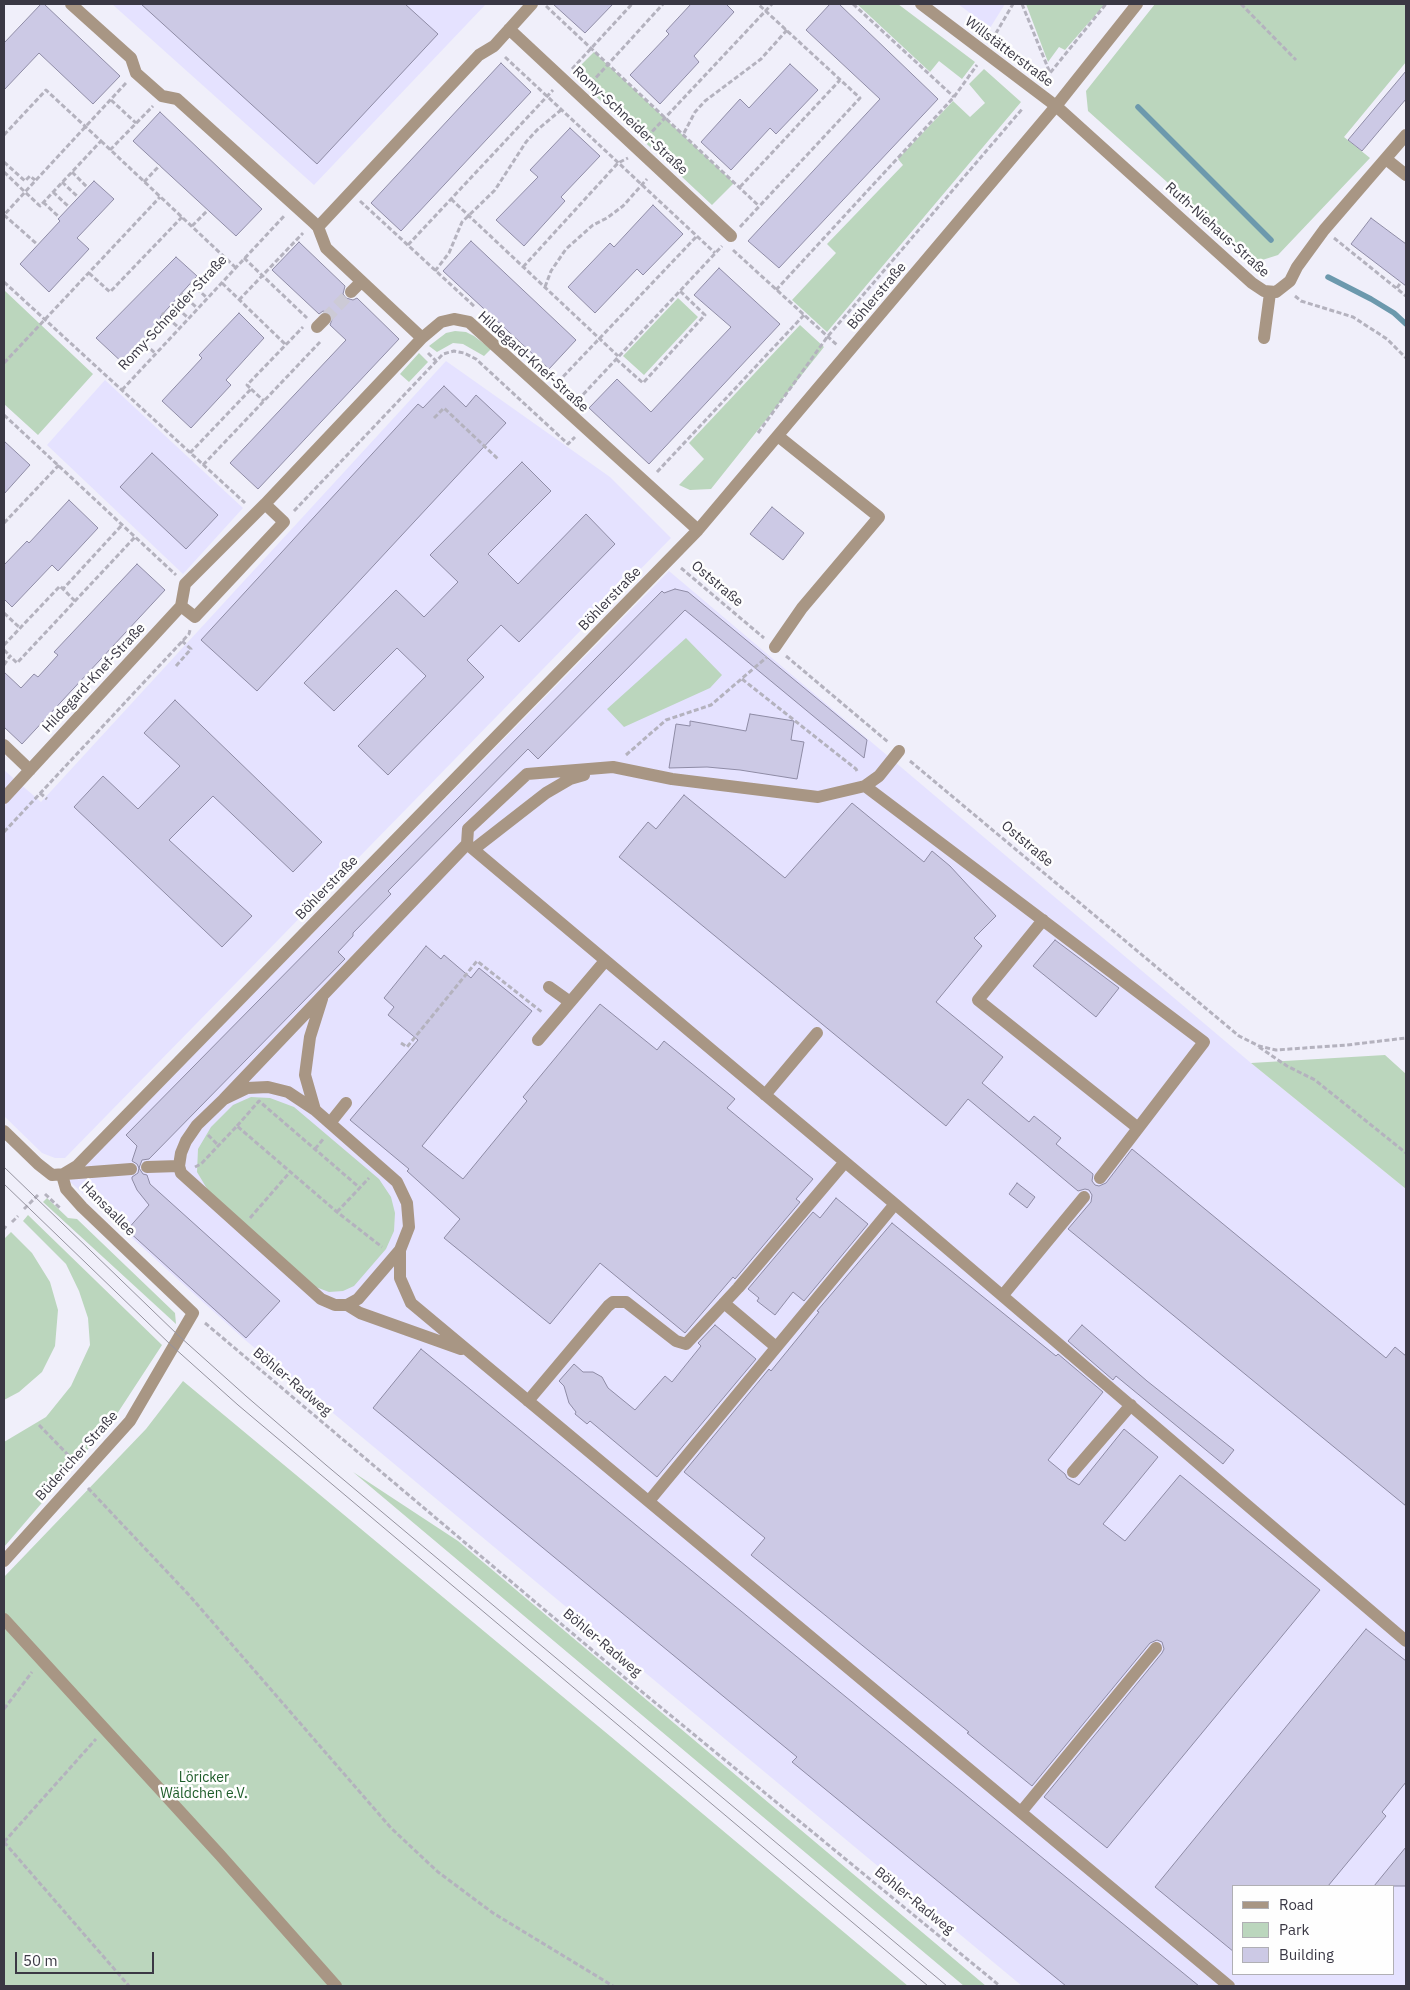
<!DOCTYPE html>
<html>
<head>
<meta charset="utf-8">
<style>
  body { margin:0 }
  #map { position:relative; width:1410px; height:1990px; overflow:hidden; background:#f0effa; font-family:"IBM Plex Sans",sans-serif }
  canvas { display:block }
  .frame { position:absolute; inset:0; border:5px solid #3a3844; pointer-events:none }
  .legend { position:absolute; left:1232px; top:1885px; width:162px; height:90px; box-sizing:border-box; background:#fefefe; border:1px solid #b0afb4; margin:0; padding:6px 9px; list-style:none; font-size:15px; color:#3a3844 }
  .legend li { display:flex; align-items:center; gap:10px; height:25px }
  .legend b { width:25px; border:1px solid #b0afb4 }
  .scale { position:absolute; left:15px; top:1952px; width:139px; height:22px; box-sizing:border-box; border:2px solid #3a3844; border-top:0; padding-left:6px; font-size:15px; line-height:18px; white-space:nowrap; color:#3a3844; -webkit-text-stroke:4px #fefefe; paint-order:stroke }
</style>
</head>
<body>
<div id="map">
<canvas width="1410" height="1990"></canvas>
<div class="frame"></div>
<ul class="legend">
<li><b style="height:6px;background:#a89684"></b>Road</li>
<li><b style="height:14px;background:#bbd6bd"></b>Park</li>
<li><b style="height:14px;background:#ccc9e5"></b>Building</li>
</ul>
<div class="scale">50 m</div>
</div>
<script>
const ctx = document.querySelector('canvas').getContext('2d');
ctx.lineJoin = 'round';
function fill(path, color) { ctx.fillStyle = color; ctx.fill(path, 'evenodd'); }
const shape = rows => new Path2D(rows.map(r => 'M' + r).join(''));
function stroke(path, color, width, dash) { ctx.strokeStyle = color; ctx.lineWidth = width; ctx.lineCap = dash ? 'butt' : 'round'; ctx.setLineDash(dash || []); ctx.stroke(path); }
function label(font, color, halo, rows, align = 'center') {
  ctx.font = font + ' "IBM Plex Sans",sans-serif'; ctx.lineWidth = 5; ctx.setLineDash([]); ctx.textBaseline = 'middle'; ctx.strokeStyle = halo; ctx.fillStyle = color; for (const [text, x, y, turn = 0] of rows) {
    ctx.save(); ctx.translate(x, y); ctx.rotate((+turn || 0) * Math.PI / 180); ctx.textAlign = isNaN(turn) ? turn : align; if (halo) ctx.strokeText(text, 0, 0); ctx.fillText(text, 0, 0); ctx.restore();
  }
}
const built = shape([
  [112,4,486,4,314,185],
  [958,4,1005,4,990,28],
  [446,361,610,477,671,538,65,1158,55,1158,42,1153,4,1116,4,770,41,802],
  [105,380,243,508,183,574,47,445],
  [669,571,1251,1063,1406,1189,1406,1986,1022,1986,244,1339,69,1181],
  [1234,1886,1394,1886,1394,1974,1234,1974]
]);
const green = shape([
  [857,4,898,4,975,62,962,79,939,61,930,72],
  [1026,4,1105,4,1065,50,1059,47,1048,62],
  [1155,4,1406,4,1406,62,1344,137,1370,158,1278,255,1256,262,1088,111,1086,91],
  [594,52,734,183,712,205,572,74],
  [984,69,1021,102,827,332,792,300,836,253,827,244,903,165,898,159,953,101,970,117,985,103,969,84],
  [4,290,93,374,38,435,4,404],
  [678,298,698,317,644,375,623,356],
  [800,325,824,347,711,489,690,490,679,485,704,459,689,443],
  [455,331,466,332,474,336,491,349,484,356,463,344,453,343,437,352,429,346,446,333],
  [419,353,428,362,409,382,400,374],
  [686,638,722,675,710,688,624,727,607,709],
  [1385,1055,1406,1074,1406,1189,1251,1063],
  [251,1097,270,1098,294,1107,379,1179,391,1197,395,1213,394,1231,386,1249,354,1286,343,1291,329,1292,313,1286,209,1192,197,1172,198,1149,211,1127,233,1105],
  [47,1198,68,1218,77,1219,175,1313,176,1324,43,1202],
  [28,1215,162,1345,113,1420,4,1547,4,1442,46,1417,71,1386,90,1345,88,1318,79,1291,66,1264,23,1221],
  [11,1232,32,1253,50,1282,58,1310,55,1346,42,1372,19,1392,4,1400,4,1239],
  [183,1381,610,1736,908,1986,4,1986,4,1577,146,1429],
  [353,1472,458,1541,986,1986,964,1986]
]);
const stream = shape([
  [1138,107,1271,240],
  [1328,277,1371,299,1394,313,1406,324]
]);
const building = shape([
  [41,4,44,4,120,76,93,104,39,53,4,90,4,43,41,4],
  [141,4,405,4,438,34,317,164,141,4],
  [553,4,613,4,585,33,553,4],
  [691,4,726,4,734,12,694,56,699,62,660,104,630,75,669,34,666,31,691,4],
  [830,4,839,4,938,99,779,268,748,241,880,99,806,30,830,4],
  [501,63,531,92,401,231,371,203,501,63],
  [790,64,818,90,776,134,770,128,731,170,701,142,740,99,749,108,790,64],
  [1406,71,1406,99,1362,151,1348,140,1406,71],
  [160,112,262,209,236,236,133,141,160,112],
  [570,128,600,156,561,197,565,201,524,246,496,220,538,177,530,170,570,128],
  [94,181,114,199,77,238,89,249,49,292,20,264,60,221,58,219,94,181],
  [653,205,683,234,643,275,637,269,595,313,568,287,610,243,614,247,653,205],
  [1371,218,1406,244,1406,286,1351,244,1371,218],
  [471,241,576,340,549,369,443,271,471,241],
  [299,242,345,286,343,294,346,298,353,300,357,298,399,339,258,489,230,463,346,340,330,325,333,317,330,313,323,311,319,314,272,270,299,242],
  [176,257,197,276,160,317,165,322,125,365,96,338,176,257],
  [719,268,780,324,649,464,589,408,617,379,651,412,694,366,731,327,694,295,719,268],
  [239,313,264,338,226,380,231,385,191,428,162,401,202,358,199,355,239,313],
  [444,386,466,407,476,395,506,423,257,691,201,640,418,404,423,408,444,386],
  [4,441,30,465,4,494,4,441],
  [152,453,218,515,186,549,120,487,152,453],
  [522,462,551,491,488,554,518,584,586,514,615,544,519,642,501,625,467,660,484,677,388,775,358,746,426,676,397,648,334,711,304,683,396,590,424,617,458,582,430,555,522,462],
  [69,500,98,528,58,571,52,565,12,607,4,599,4,565,27,541,29,543,69,500],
  [772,507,804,533,783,560,750,534,772,507],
  [137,564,165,590,22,744,4,727,4,672,21,688,34,674,38,677,58,655,54,652,137,564],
  [675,589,688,592,867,740,864,758,685,610,538,759,528,749,388,891,391,894,353,933,353,936,338,952,345,959,149,1159,142,1160,139,1168,137,1164,132,1161,137,1146,126,1135,662,591,664,593,675,589],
  [175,700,322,842,293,872,213,796,169,840,252,916,222,947,74,807,103,776,138,809,180,766,144,733,175,700],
  [750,714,794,721,791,740,804,742,797,779,740,770,707,767,669,768,676,724,690,726,690,721,746,731,750,714],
  [684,795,785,878,852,803,924,862,932,851,950,866,996,916,974,938,982,946,936,1002,1003,1057,982,1083,1029,1122,1034,1116,1061,1138,1056,1144,1093,1174,1092,1181,1095,1185,1099,1186,1106,1183,1132,1149,1386,1358,1395,1347,1406,1356,1406,1506,1068,1229,1091,1202,1092,1195,1089,1190,1085,1189,1078,1191,968,1099,946,1126,619,857,648,822,656,829,684,795],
  [1055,940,1119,988,1096,1017,1033,966,1055,940],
  [426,946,441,959,444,955,471,978,479,968,532,1011,422,1146,463,1179,527,1101,523,1097,600,1004,657,1050,664,1041,735,1099,727,1108,813,1179,796,1199,800,1202,735,1279,733,1277,685,1333,600,1263,550,1324,444,1238,460,1219,407,1171,409,1169,350,1120,418,1040,388,1015,394,1007,384,998,426,946],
  [139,1168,143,1174,147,1175,150,1184,280,1301,246,1338,127,1230,149,1205,137,1190,132,1179,132,1177,138,1173,139,1168],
  [1017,1183,1035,1197,1027,1208,1009,1194,1017,1183],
  [836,1198,868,1224,804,1301,793,1292,775,1315,757,1301,759,1298,748,1289,813,1212,820,1218,836,1198],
  [892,1223,1056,1356,1058,1354,1103,1392,1048,1460,1065,1474,1067,1478,1079,1485,1124,1429,1158,1457,1103,1524,1125,1541,1180,1475,1320,1590,1107,1848,1044,1797,1162,1653,1164,1649,1162,1642,1157,1640,1150,1643,1032,1786,967,1733,969,1732,751,1555,765,1538,684,1472,769,1369,771,1371,819,1312,817,1311,892,1223],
  [715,1325,756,1359,657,1477,590,1421,587,1424,575,1414,576,1412,569,1403,564,1386,559,1381,574,1364,583,1372,593,1372,602,1377,608,1388,635,1410,665,1376,672,1382,701,1346,698,1343,715,1325],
  [1082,1325,1147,1381,1234,1450,1223,1464,1116,1376,1113,1380,1068,1341,1082,1325],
  [421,1349,846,1697,1199,1986,1066,1986,792,1762,797,1757,373,1408,421,1349],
  [1366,1629,1406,1661,1406,1782,1382,1812,1386,1816,1328,1886,1234,1886,1234,1952,1155,1887,1366,1629],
  [1406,1847,1406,1886,1374,1886,1406,1847]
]);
const minorTunnel = shape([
  [325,319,351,292]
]);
const path = shape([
  [853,4,954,97],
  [1022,4,1050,73,1106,4],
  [1241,4,1296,60],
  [546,6,759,206],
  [992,40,1013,4],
  [505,57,715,253],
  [572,69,632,4],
  [591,83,663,4],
  [111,100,136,123],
  [684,133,695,112,705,101,761,59,787,30],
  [4,135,46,90,101,141,40,206,25,192,4,215],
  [647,137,772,4],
  [101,141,235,267],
  [110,150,153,106],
  [4,162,25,181,30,176,35,180],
  [4,172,25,192,126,83],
  [72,172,87,187],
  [62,182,78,197],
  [144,182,160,165],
  [740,187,840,80],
  [53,192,69,207],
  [451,199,618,356],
  [360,201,475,307],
  [43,202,59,217],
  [4,215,38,245],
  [192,226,208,210],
  [740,227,860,98,758,4],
  [1334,238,1406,296],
  [408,245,553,90],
  [733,250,837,345],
  [244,258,307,318],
  [523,267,618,163,628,158],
  [435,271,449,253,462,222,495,190,526,142,537,130,561,110],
  [89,273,110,292,182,217],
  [4,282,245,503],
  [191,283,207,298],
  [222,283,286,345],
  [545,287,551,271,566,249,593,225,607,218,623,206,647,179],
  [1397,288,1401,282],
  [776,290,954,97,977,65],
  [181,293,197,308],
  [1295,296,1301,301,1353,317,1387,339,1406,358],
  [239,300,303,233],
  [172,303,188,318],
  [162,313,179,328],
  [145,344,155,353],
  [428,353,436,361],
  [616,359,643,383,705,315,680,291],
  [4,363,160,197],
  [558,382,697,236],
  [251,389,264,401],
  [122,390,285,215],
  [578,400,722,246],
  [4,415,176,575],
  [434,418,444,408,498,459],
  [758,433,828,336,1023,108],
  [190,453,251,389,247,385,303,327],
  [203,465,320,342],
  [657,472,804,315],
  [294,511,443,354,454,351,464,353,476,359,568,444,575,437],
  [4,523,59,465],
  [681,568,764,638],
  [75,601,63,589,122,525],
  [4,613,20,628],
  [4,645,60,586,63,589],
  [4,650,10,656],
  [786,656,888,742],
  [4,665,10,656,17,663,135,537],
  [176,666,191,649,182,641],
  [742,679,856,769,858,773],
  [626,755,666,720,711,705,767,657],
  [910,761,1239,1036,1259,1046,1276,1050,1347,1045,1406,1038],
  [40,793,47,799],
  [4,832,189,634,190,630],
  [401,1043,407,1047,477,961,543,1013],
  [1259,1047,1287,1066,1315,1080,1406,1153],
  [237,1126,259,1101,360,1188],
  [208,1135,218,1145],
  [315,1149,324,1138],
  [195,1167,201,1164,237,1126,337,1212,382,1247],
  [45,1194,61,1209],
  [24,1209,38,1195],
  [337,1212,369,1178],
  [250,1218,290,1172],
  [12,1222,18,1216],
  [4,1229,6,1226],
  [205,1323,630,1682,1000,1986],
  [39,1425,74,1461],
  [88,1488,189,1595,391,1828,438,1872,493,1913,613,1986],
  [4,1709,32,1672],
  [4,1842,129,1986],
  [4,1842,96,1739]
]);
const minor = shape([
  [71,4,131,58,136,73,162,96,177,99,313,222,318,227,326,248,422,338],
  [921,4,1056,106,1252,283,1264,291,1276,292,1290,281,1297,267,1324,230,1406,135],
  [509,29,731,236],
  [1386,159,1406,175],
  [318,227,479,55,494,46,532,4],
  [351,292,361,282],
  [317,327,325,319],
  [1264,338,1270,293],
  [265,504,284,522,195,617,181,606,185,584,265,504,422,338,441,322,454,319,469,322,698,530],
  [775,647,802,608,879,517,778,436],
  [4,745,30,770],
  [865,786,1204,1042,1100,1178],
  [4,798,181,606],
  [467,844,468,829,527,774,613,767,672,779,818,797,865,786,879,776,899,751],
  [474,849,546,793,570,779,584,775],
  [1043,920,978,1000,1138,1128],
  [549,987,570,1002],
  [538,1040,605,961],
  [268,1087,288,1092,315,1110,397,1182,407,1203,409,1227,400,1250,358,1299,347,1305,335,1305,321,1299,181,1173,179,1166,181,1153,186,1141,197,1125,224,1099,247,1088,268,1087],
  [765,1095,817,1033],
  [224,1099,467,844,895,1204,1406,1641],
  [315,1110,305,1075,310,1037,322,999],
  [330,1123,346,1103],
  [4,1131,38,1164,52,1175,131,1169],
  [147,1167,179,1166],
  [62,1175,77,1166,698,530,1056,106,1137,4],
  [400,1250,400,1278,411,1303,1229,1986],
  [1003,1295,1084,1197],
  [724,1303,776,1347],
  [347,1305,360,1313,461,1349],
  [528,1401,608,1306,613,1302,626,1302,676,1341,686,1344,738,1288,845,1162],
  [1073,1472,1131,1405],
  [649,1501,895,1204],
  [4,1561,130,1421,193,1313,82,1207,66,1189,62,1175],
  [4,1619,220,1855,336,1986],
  [1021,1812,1156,1648]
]);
const tram = shape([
  [4,1167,179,1336,246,1396,326,1465,947,1986],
  [4,1184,172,1346,238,1405,928,1986]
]);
const streetNames = [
  ["Willstätterstraße",1009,52,37],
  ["Romy-Schneider-Straße",630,121,43],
  ["Ruth-Niehaus-Straße",1217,230,42],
  ["Böhlerstraße",877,296,-50],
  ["Romy-Schneider-Straße",173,313,-47],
  ["Hildegard-Knef-Straße",533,362,42],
  ["Oststraße",717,584,40],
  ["Böhlerstraße",610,599,-46],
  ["Hildegard-Knef-Straße",94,678,-47],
  ["Oststraße",1027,844,40],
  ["Böhlerstraße",327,888,-46],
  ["Hansaallee",108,1209,45],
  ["Böhler-Radweg",292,1382,40],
  ["Büdericher Straße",77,1456,-48],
  ["Böhler-Radweg",602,1643,40],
  ["Böhler-Radweg",914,1901,39]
];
const parkNames = [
  ["Löricker",204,1778],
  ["Wäldchen e.V.",204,1794]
];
fill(built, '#e5e2ff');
fill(green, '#bbd6bd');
stroke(stream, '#6c99ad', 5.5);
fill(building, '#ccc9e5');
stroke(building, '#8f8ca6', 1);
stroke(minorTunnel, '#cccad6', 12, [12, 6]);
stroke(path, '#b4b2be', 3, [5, 2.5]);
stroke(minor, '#a89684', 12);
stroke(tram, '#94929e', 1);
label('14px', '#3a3844', '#fefefe', streetNames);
label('14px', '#1d5c29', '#fefefe', parkNames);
</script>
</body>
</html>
